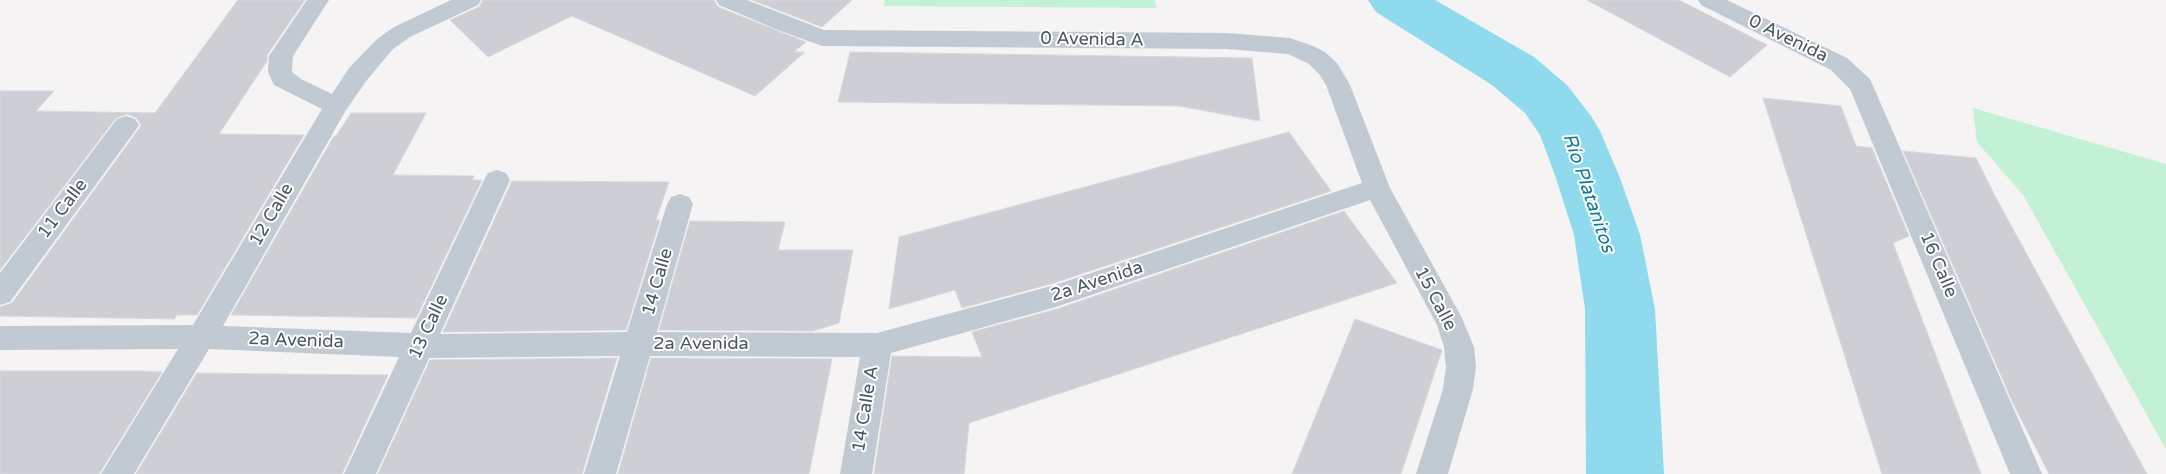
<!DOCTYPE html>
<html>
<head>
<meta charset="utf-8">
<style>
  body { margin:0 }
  canvas { display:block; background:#f5f3f3 }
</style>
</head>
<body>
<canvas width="2166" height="474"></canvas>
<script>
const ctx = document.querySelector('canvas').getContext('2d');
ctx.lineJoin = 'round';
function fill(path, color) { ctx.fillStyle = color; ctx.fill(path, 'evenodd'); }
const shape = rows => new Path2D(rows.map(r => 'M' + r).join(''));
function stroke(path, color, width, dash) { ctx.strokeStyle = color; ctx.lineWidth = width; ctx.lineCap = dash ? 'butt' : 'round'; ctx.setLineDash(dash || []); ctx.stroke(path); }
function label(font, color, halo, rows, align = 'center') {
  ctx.font = font + ' "Varela Round",sans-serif'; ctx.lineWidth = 4; ctx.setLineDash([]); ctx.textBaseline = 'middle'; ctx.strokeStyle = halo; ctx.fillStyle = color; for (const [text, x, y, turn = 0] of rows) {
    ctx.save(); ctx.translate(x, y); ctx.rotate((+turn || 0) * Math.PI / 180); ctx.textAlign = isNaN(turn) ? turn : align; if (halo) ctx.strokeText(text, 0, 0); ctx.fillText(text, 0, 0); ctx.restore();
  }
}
const green = shape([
  [885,0,1155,0,1156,8,884,6],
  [1973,108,2166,164,2166,449,2023,195,1977,142]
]);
const river = shape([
  [1368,0,1435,0,1534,57,1567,85,1591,116,1600,131,1620,178,1640,235,1655,309,1664,474,1586,474,1585,309,1574,235,1556,178,1540,135,1525,113,1492,85,1376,12,1368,0]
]);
const building = shape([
  [238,0,305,0,267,55,267,61,219,134,304,135,197,315,177,315,174,319,0,316,0,307,12,303,141,126,137,118,127,114,116,118,0,270,0,91,54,91,36,111,155,113,238,0],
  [483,0,714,0,718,7,806,42,794,52,805,52,755,96,572,16,488,57,450,20,479,7,483,0],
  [752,0,852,0,822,27,752,0],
  [1587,0,1679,0,1767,45,1730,77,1587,0],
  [850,52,1252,58,1260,121,1179,106,838,102,850,52],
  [1763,98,1841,106,1856,146,1872,148,1909,236,1893,243,1981,474,1882,474,1763,98],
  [351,113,426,113,393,175,474,176,472,180,482,180,416,318,231,315,334,136,336,136,351,113],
  [1289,132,1331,191,1054,283,962,308,955,290,889,309,899,237,1289,132],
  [1903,151,1976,158,1996,198,2147,474,2049,474,2013,403,1903,151],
  [512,181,669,182,656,220,660,220,626,330,443,332,512,181],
  [1344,211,1397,283,969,423,964,474,874,474,892,356,982,357,972,332,1057,309,1344,211],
  [690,221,785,222,778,250,853,250,839,323,813,331,659,330,690,221],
  [1355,319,1442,350,1401,474,1292,474,1355,319],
  [617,358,582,474,378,474,430,360,617,358],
  [651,358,832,359,809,474,618,474,651,358],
  [0,371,140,371,162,372,99,474,0,474,0,371],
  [197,373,282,374,388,375,342,474,136,474,197,373]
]);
const street = shape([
  [307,0,329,0,293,56,292,72,301,79,332,94,349,68,377,39,394,27,451,0,481,0,478,5,410,37,393,49,367,80,346,110,223,326,411,333,484,180,488,173,497,170,506,173,510,180,440,334,627,332,667,204,671,197,680,194,689,197,693,204,657,332,877,333,1055,285,1362,183,1326,85,1319,74,1309,64,1288,54,1227,49,822,46,778,30,719,5,716,0,747,0,824,30,1227,33,1290,38,1313,46,1325,52,1337,63,1350,85,1390,188,1461,316,1474,347,1476,367,1473,389,1448,474,1416,474,1443,389,1446,367,1444,347,1437,325,1370,200,1056,307,891,353,872,474,840,474,860,357,650,356,616,474,584,474,620,356,429,358,376,474,344,474,399,357,209,349,134,474,101,474,178,349,0,350,0,326,193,325,322,109,274,85,268,72,269,56,307,0],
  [1698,0,1727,0,1847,58,1870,79,2042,474,2010,474,1850,89,1831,70,1701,5,1698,0],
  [126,116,135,119,139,125,135,131,10,302,0,305,0,273,117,119,126,116]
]);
const streetNames = [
  ["0 Avenida",1788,39,26],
  ["0 Avenida A",1092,40,1],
  ["11 Calle",63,209,-53],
  ["12 Calle",272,215,-60],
  ["16 Calle",1938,265,67],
  ["14 Calle",658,282,-74],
  ["2a Avenida",1097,282,-18],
  ["15 Calle",1435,299,62],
  ["13 Calle",429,327,-65],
  ["2a Avenida",296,341,2],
  ["2a Avenida",701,344],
  ["14 Calle A",866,409,-81]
];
const waterNames = [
  ["Río Platanitos",1588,193,71]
];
fill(green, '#c3f1d5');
fill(river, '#90daee');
fill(building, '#cdcfd5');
stroke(building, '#d7d9de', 1);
fill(street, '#c1cad2');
label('18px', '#4a5661', '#fff', streetNames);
label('italic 19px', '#0c7c9b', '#fff', waterNames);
</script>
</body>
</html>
